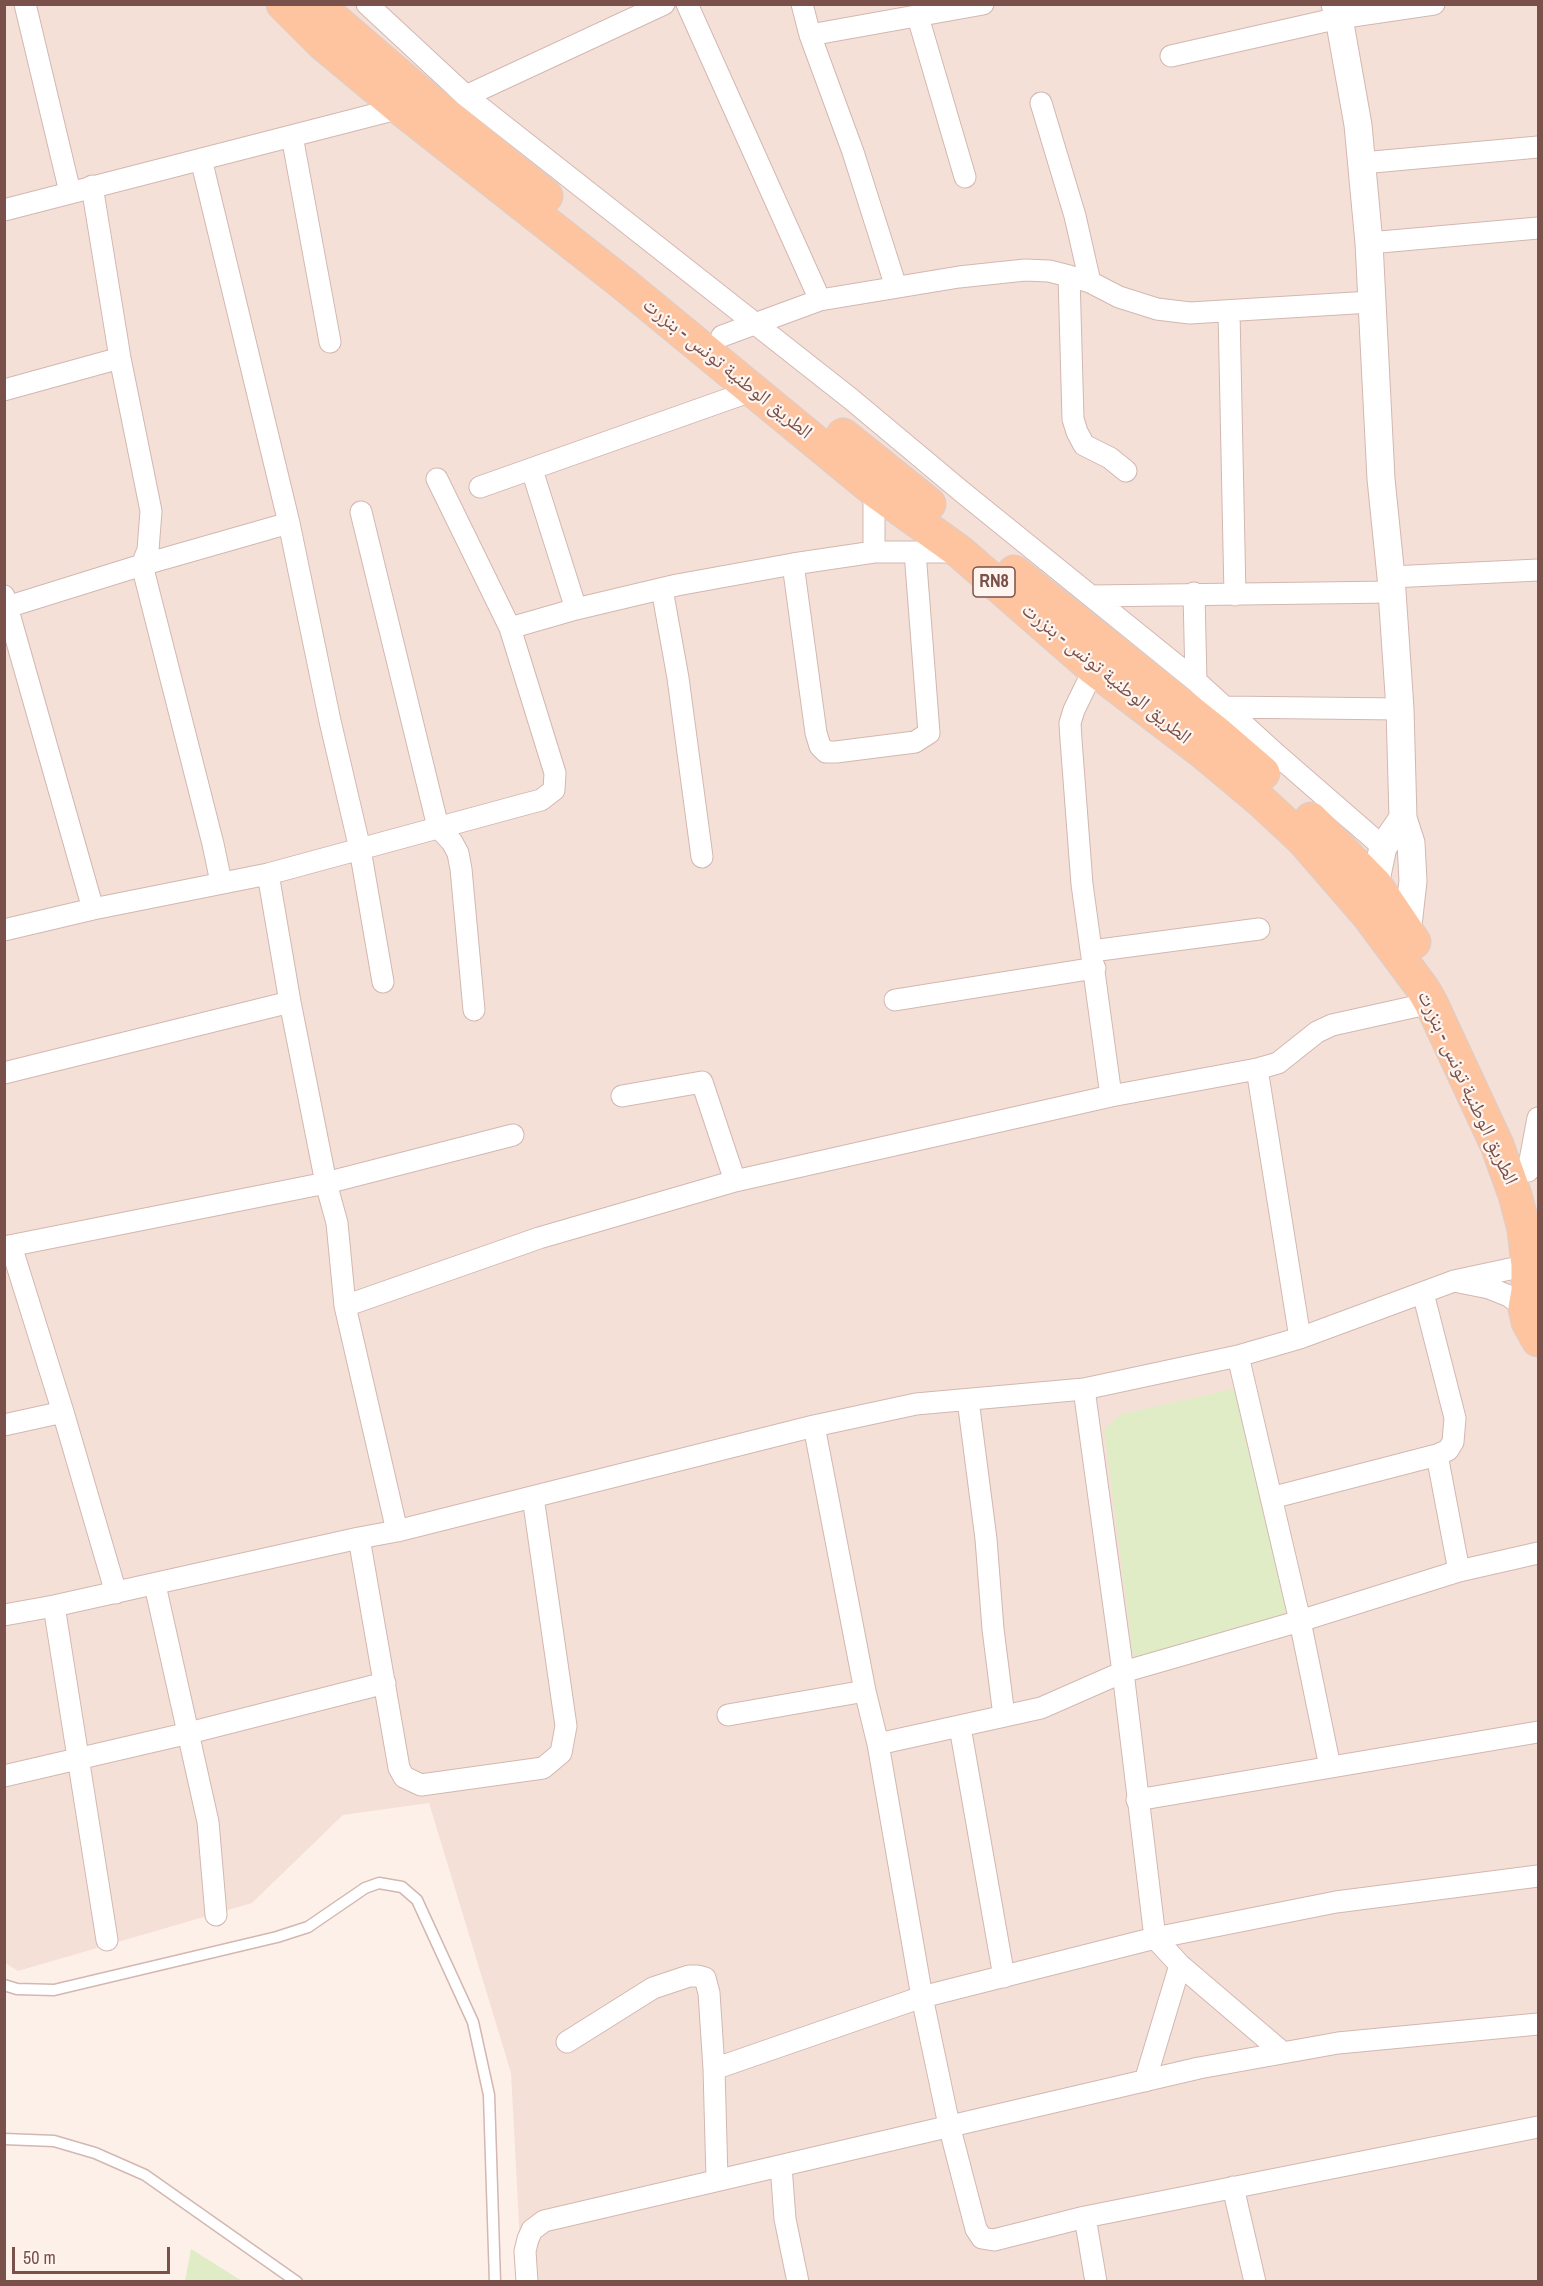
<!DOCTYPE html>
<html>
<head>
<meta charset="utf-8">
<style>
  body { margin:0 }
  #map { position:relative; width:1543px; height:2286px; overflow:hidden; background:#fdf0e9; font-family:"Archivo Narrow",sans-serif }
  canvas { display:block }
  .frame { position:absolute; inset:0; border:6px solid #7a504a; pointer-events:none }
  .scale { position:absolute; left:12px; top:2247px; width:158px; height:27px; box-sizing:border-box; border:3px solid #7a504a; border-top:0; padding-left:8px; font-size:18px; line-height:21px; white-space:nowrap; color:#7a504a; -webkit-text-stroke:4px #fff5f0; paint-order:stroke }
</style>
</head>
<body>
<div id="map">
<canvas width="1543" height="2286"></canvas>
<div class="frame"></div>
<div class="scale">50 m</div>
</div>
<script>
const ctx = document.querySelector('canvas').getContext('2d');
ctx.lineJoin = 'round';
function fill(path, color) { ctx.fillStyle = color; ctx.fill(path, 'evenodd'); }
const shape = rows => new Path2D(rows.map(r => 'M' + r).join(''));
function stroke(path, color, width, dash) { ctx.strokeStyle = color; ctx.lineWidth = width; ctx.lineCap = dash ? 'butt' : 'round'; ctx.setLineDash(dash || []); ctx.stroke(path); }
function label(font, color, halo, rows, align = 'center') {
  ctx.font = font + ' "Archivo Narrow","Noto Naskh Arabic",sans-serif'; ctx.lineWidth = 4.5; ctx.setLineDash([]); ctx.textBaseline = 'middle'; ctx.strokeStyle = halo; ctx.fillStyle = color; for (const [text, x, y, turn = 0] of rows) {
    ctx.save(); ctx.translate(x, y); ctx.rotate((+turn || 0) * Math.PI / 180); ctx.textAlign = isNaN(turn) ? turn : align; if (halo) ctx.strokeText(text, 0, 0); ctx.fillText(text, 0, 0); ctx.restore();
  }
}
const residential = shape([
  [4,5,1538,5,1538,2281,522,2281,511,2073,429,1803,343,1815,252,1903,18,1971,5,1963]
]);
const green = shape([
  [1245,1386,1291,1618,1141,1661,1133,1654,1104,1429,1122,1414],
  [191,2249,242,2281,185,2281]
]);
const service = shape([
  [4,1985,17,1989,54,1990,277,1937,308,1927,365,1888,379,1883,402,1887,417,1900,473,2022,489,2095,495,2282],
  [4,2139,54,2141,95,2153,145,2175,297,2282]
]);
const minor = shape([
  [25,4,70,192],
  [367,4,466,96,851,399,961,491,1196,681,1276,754,1383,847],
  [687,4,820,300],
  [802,4,810,35,853,152,896,287],
  [918,17,965,177],
  [810,35,983,4],
  [1171,56,1339,18,1434,4],
  [466,96,664,4],
  [1041,103,1075,216,1090,282],
  [292,136,330,342],
  [201,159,289,523,330,721,360,849,383,982],
  [1362,163,1538,147],
  [92,186,120,358,151,511,148,550,142,565,213,844,221,882],
  [4,210,408,106],
  [1369,243,1538,228],
  [1069,276,1073,419,1077,432,1084,445,1110,458,1126,471],
  [1229,312,1235,595],
  [722,336,820,300,959,277,1025,270,1049,271,1069,276,1090,282,1119,297,1157,309,1190,313,1371,302],
  [4,390,120,358],
  [532,470,576,609],
  [480,487,754,390],
  [874,490,874,552,960,552],
  [361,512,438,827,452,842,458,853,461,869,474,1010],
  [793,564,816,733,820,746,826,752,836,752,915,742,929,733,915,552],
  [1391,577,1538,570],
  [662,589,678,678,702,857],
  [1194,593,1196,681],
  [4,596,93,909],
  [1092,596,1392,592],
  [4,608,142,565,289,523],
  [510,628,576,609,677,585,793,564,874,552],
  [1094,669,1074,710,1070,723,1071,740,1082,884,1111,1096],
  [1224,707,1400,709],
  [268,874,290,1002,326,1183,337,1223,345,1306,397,1531],
  [4,930,93,909,268,874,522,805,541,800,554,790,555,773,510,628,437,479],
  [1092,951,1259,929],
  [895,1000,1095,968],
  [1257,1069,1300,1338],
  [4,1073,290,1002],
  [622,1096,702,1082,735,1181],
  [1528,1171,1538,1118],
  [11,1246,63,1412,116,1593],
  [4,1247,326,1183,513,1135],
  [1423,1293,1455,1418,1453,1442,1448,1450,1437,1455,1459,1571],
  [345,1306,539,1238,735,1181,1111,1096,1257,1069,1278,1063,1317,1032,1332,1025,1431,1003],
  [1525,1308,1509,1296,1489,1288,1454,1281,1538,1263],
  [1238,1356,1300,1621,1330,1767],
  [1084,1389,1123,1672,1155,1938,1180,1965,1282,2052],
  [968,1400,986,1539,993,1629,1004,1716],
  [4,1425,63,1412],
  [814,1426,865,1691,878,1744,922,1997,949,2125,976,2229,982,2238,994,2240,1085,2217,1538,2127],
  [1271,1498,1437,1455],
  [359,1538,399,1768,404,1777,421,1785,543,1768,561,1753,566,1726,533,1497],
  [155,1585,208,1822,216,1915],
  [54,1606,107,1940],
  [4,1615,54,1606,359,1538,397,1531,814,1426,916,1404,1084,1389,1238,1356,1300,1338,1454,1281],
  [728,1715,865,1691],
  [960,1727,1004,1977],
  [878,1744,1041,1708,1123,1672,1300,1621,1459,1571,1538,1553],
  [4,1776,189,1733,385,1683],
  [1137,1800,1538,1732],
  [567,2042,653,1988,689,1976,698,1976,705,1978,709,1993,714,2069,717,2179],
  [714,2069,922,1997,1155,1938,1336,1902,1538,1876],
  [1145,2081,1180,1965],
  [781,2166,785,2219,798,2282],
  [1233,2187,1255,2282],
  [1085,2217,1096,2282],
  [527,2282,525,2251,528,2239,532,2230,544,2221,1199,2068,1338,2043,1538,2024]
]);
const tertiary = shape([
  [1335,4,1339,18,1358,125,1369,243,1381,479,1391,577,1400,709,1403,818,1411,843,1413,881,1406,943],
  [1372,899,1383,847,1403,818]
]);
const primary = shape([
  [283,4,322,43,400,108,625,285,874,490,960,552,1094,669,1204,753,1259,799,1303,840,1368,915,1423,989,1431,1003,1497,1145,1515,1195,1524,1229,1528,1265,1528,1291],
  [316,4,429,101,546,196],
  [843,435,929,504],
  [1014,572,1219,735,1263,773],
  [1311,819,1375,884,1414,942],
  [1538,1273,1528,1291,1525,1308,1528,1322,1538,1340]
]);
const shields = [
  [994,582,42]
];
const shieldNames = [
  ["RN8",994,582]
];
const streetNames = [
  ["الطريق الوطنية تونس - بنزرت",727,369,39],
  ["الطريق الوطنية تونس - بنزرت",1106,674,39],
  ["الطريق الوطنية تونس - بنزرت",1467,1088,65]
];
fill(residential, '#f5e0d7');
fill(green, '#dfecc6');
stroke(service, '#d3b7b0', 13);
stroke(minor, '#d3b7b0', 23);
stroke(tertiary, '#d3b7b0', 29);
stroke(primary, '#dacecc', 35);
stroke(service, '#fff', 10);
stroke(minor, '#fff', 21);
stroke(tertiary, '#fff', 27);
stroke(primary, '#fec49f', 33);
for (const [x, y, w] of shields) { const box = new Path2D(); box.roundRect(x - w / 2, y - 15, w, 30, 4.5); ctx.fillStyle = '#fff5f0'; ctx.fill(box); stroke(box, '#7a504a', 1.5); }
label('bold 18px', '#7a504a', null, shieldNames);
label('20px', '#7a504a', '#fff5f0', streetNames);
</script>
</body>
</html>
